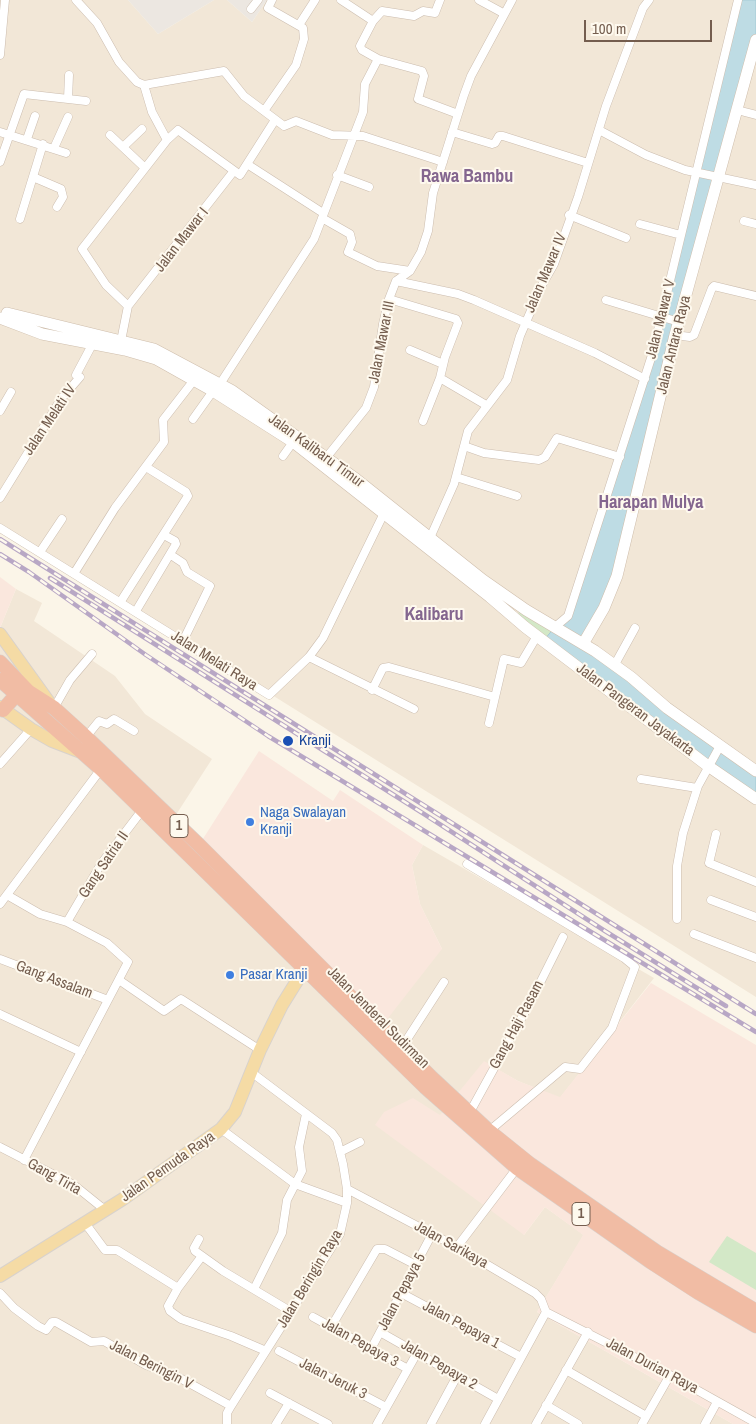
<!DOCTYPE html>
<html>
<head>
<meta charset="utf-8">
<style>
  body { margin:0 }
  #map { position:relative; width:756px; height:1424px; overflow:hidden; background:#fbf5e8; font-family:"Archivo Narrow",sans-serif }
  canvas { display:block }
  .scale { position:absolute; left:584px; top:20px; width:128px; height:22px; box-sizing:border-box; border:2px solid #745d4e; border-top:0; padding-left:6px; font-size:15px; line-height:18px; white-space:nowrap; color:#745d4e; -webkit-text-stroke:4px #fef9ee; paint-order:stroke }
</style>
</head>
<body>
<div id="map">
<canvas width="756" height="1424"></canvas>
<div class="scale">100 m</div>
</div>
<script>
const ctx = document.querySelector('canvas').getContext('2d');
ctx.lineJoin = 'round';
function fill(path, color) { ctx.fillStyle = color; ctx.fill(path, 'evenodd'); }
const shape = rows => new Path2D(rows.map(r => 'M' + r).join(''));
function stroke(path, color, width, dash) { ctx.strokeStyle = color; ctx.lineWidth = width; ctx.lineCap = dash ? 'butt' : 'round'; ctx.setLineDash(dash || []); ctx.stroke(path); }
function label(font, color, halo, rows, align = 'center') {
  ctx.font = font + ' "Archivo Narrow",sans-serif'; ctx.lineWidth = 4; ctx.setLineDash([]); ctx.textBaseline = 'middle'; ctx.strokeStyle = halo; ctx.fillStyle = color; for (const [text, x, y, turn = 0] of rows) {
    ctx.save(); ctx.translate(x, y); ctx.rotate((+turn || 0) * Math.PI / 180); ctx.textAlign = isNaN(turn) ? turn : align; if (halo) ctx.strokeText(text, 0, 0); ctx.fillText(text, 0, 0); ctx.restore();
  }
}
const residential = shape([
  [0,0,128,0,158,34,214,0,227,0,252,22,267,0,756,0,756,997,139,612,0,530],
  [16,589,42,603,34,621,115,676,145,714,212,759,172,821,199,845,442,949,420,904,412,865,423,845,654,978,560,1098,518,1081,484,1062,524,1235,545,1207,584,1235,537,1312,733,1424,0,1424,0,628]
]);
const commercial = shape([
  [0,577,16,589,0,628],
  [259,751,333,801,340,790,423,845,412,865,420,904,442,949,378,1031,199,845],
  [651,983,756,1045,756,1424,733,1424,537,1312,583,1235,545,1207,524,1235,375,1125,384,1112,413,1098,440,1115,484,1061,518,1081,560,1097]
]);
const industrial = shape([
  [128,0,214,0,158,34],
  [227,0,267,0,252,22]
]);
const green = shape([
  [520,611,555,627,544,640,518,613],
  [727,1236,756,1253,756,1290,709,1262]
]);
const water = shape([
  [738,0,756,0,756,42,617,576,583,644,756,771,756,799,544,640,555,627,568,616,645,379,738,0]
]);
const street = shape([
  [76,0,97,23,119,62,137,82,144,85],
  [479,0,503,13],
  [251,9,258,0],
  [373,21,382,11,414,16,423,11,435,13,440,0],
  [299,25,315,0],
  [0,55,5,0],
  [378,59,422,71,424,76,418,99,458,114],
  [144,85,224,71,244,96,284,126,296,121,332,135,363,136,443,162],
  [68,99,69,75],
  [737,110,756,115],
  [264,111,296,65,304,39,303,28,268,8,272,0],
  [599,130,646,155,685,170,756,185],
  [0,132,66,153],
  [452,132,492,144,495,143,499,136,503,136,588,163],
  [110,135,145,168],
  [27,139,35,116],
  [167,140,178,130,240,175,275,120],
  [123,147,142,129],
  [54,148,68,117],
  [0,162,24,94,86,101],
  [247,164,323,213],
  [337,175,369,187],
  [33,177,61,189,63,197,57,207],
  [569,215,626,238],
  [322,218,350,234,352,242,348,252,377,266,410,271],
  [20,219,43,144],
  [744,221,756,224],
  [640,224,681,235],
  [396,281,458,294,474,300,595,353,645,379],
  [389,299,456,319,458,323,445,357,440,378,486,405],
  [606,300,679,322],
  [128,306,233,172],
  [675,335,690,337,694,335,712,288,714,286,756,296],
  [121,341,128,306,106,285,82,249,167,140,152,112,144,85],
  [410,350,443,364],
  [220,384,314,239,363,112,365,84,378,59,362,50,360,46,373,21,341,0],
  [0,411,11,392],
  [193,419,213,391],
  [423,421,440,378],
  [464,446,484,453,539,460,545,457,557,438,620,457],
  [283,456,293,442],
  [326,458,366,408,374,387,383,324,389,299,396,281,410,271,421,252,428,231,433,193,464,95,471,76,512,0],
  [456,477,517,496],
  [0,498,61,399,80,377,76,375,93,343],
  [0,528,269,695,309,657,323,638,384,513],
  [430,538,454,484,468,431,507,380,520,336,542,285,554,264,578,197,606,106,643,8,649,0],
  [40,552,62,519],
  [171,555,183,563,187,572,210,586,183,641],
  [75,572,115,508,164,442,163,420,194,380],
  [121,601,188,496,186,492,146,467],
  [136,611,176,544,175,541,164,535],
  [555,627,568,616,652,355,738,0],
  [309,657,414,709],
  [614,666,635,628],
  [372,690,383,668,389,667,495,697],
  [54,708,70,680,92,654],
  [489,723,504,659,521,663,537,636],
  [86,737,99,721,107,724,114,719,134,731],
  [0,764,31,729],
  [641,779,697,788],
  [716,834,709,863,756,882],
  [467,864,624,958,635,967,612,1028,580,1069,565,1067,489,1131],
  [7,895,40,914,67,922,107,943,128,962,24,1160],
  [711,900,756,917],
  [0,904,101,769],
  [677,919,677,866,683,833,698,786,720,746],
  [67,922,101,864,143,809],
  [694,934,756,958],
  [0,959,108,1000],
  [119,980,164,1011,181,999,260,1050],
  [0,1014,81,1052],
  [402,1047,444,982],
  [470,1112,532,999,563,937],
  [221,1129,295,1184,347,1203],
  [0,1147,74,1185,105,1210],
  [340,1152,360,1142],
  [347,1189,457,1247,535,1293,541,1299,546,1312],
  [85,1223,105,1250,117,1250,178,1288],
  [199,1239,194,1248,195,1251,223,1271,290,1311],
  [457,1247,517,1168],
  [202,1256,178,1288,168,1306,170,1311,181,1319,231,1336,266,1351],
  [254,1289,282,1233,287,1200,302,1171,299,1147,306,1114],
  [0,1293,14,1308,38,1326,46,1330,52,1322,56,1322,91,1342,104,1341,146,1365,178,1377,231,1406],
  [401,1293,521,1357],
  [546,1312,670,1375,756,1423],
  [313,1317,408,1369],
  [331,1327,377,1249,385,1249,416,1265],
  [380,1332,498,1399],
  [371,1349,432,1234],
  [279,1351,386,1407],
  [566,1370,646,1416],
  [270,1393,328,1424],
  [546,1405,578,1424],
  [227,1424,227,1413,231,1406,340,1234,347,1203,347,1189,343,1164,337,1140,332,1133,251,1072],
  [276,1424,289,1403],
  [377,1424,417,1353],
  [431,1424,457,1376],
  [485,1424,546,1312],
  [536,1424,588,1332],
  [642,1424,670,1375],
  [705,1424,717,1402]
]);
const secondary = shape([
  [7,313,154,349,231,390,356,479,483,580,526,610,595,651,631,677,667,708,756,771],
  [0,318,42,334,125,350,156,359,213,391,293,442,490,597,525,627,708,766,756,799],
  [583,644,604,608,617,576,675,335,756,40]
]);
const primary = shape([
  [0,634,51,705],
  [0,707,31,729,52,741,78,751],
  [0,1276,123,1199,221,1129,235,1112,260,1050,282,1005,310,960]
]);
const highway = shape([
  [0,662,29,692,54,708,86,737,199,845,430,1076,489,1131,530,1164,657,1252,756,1311],
  [0,680,101,769,425,1087,517,1168,651,1262,699,1293,756,1326],
  [3,710,16,695]
]);
const rail = shape([
  [0,539,756,1014],
  [0,554,29,572,146,655,268,736,756,1032],
  [50,578,424,814,605,931,726,1006]
]);
const markers = [
  [288,741,6,"#1a4fb4"],
  [250,822,5,"#3f7fe0"],
  [230,975,5,"#3f7fe0"]
];
const shields = [
  [179,826,18],
  [581,1214,18]
];
const shieldNames = [
  ["1",179,826],
  ["1",581,1214]
];
const streetNames = [
  ["Jalan Mawar I",182,240,-52],
  ["Jalan Mawar IV",546,273,-67],
  ["Jalan Mawar V",661,319,-76],
  ["Jalan Mawar III",382,342,-79],
  ["Jalan Antara Raya",674,345,-76],
  ["Jalan Melati IV",50,420,-56],
  ["Jalan Kalibaru Timur",316,451,36],
  ["Jalan Melati Raya",214,661,32],
  ["Jalan Pangeran Jayakarta",635,710,37],
  ["Gang Satria II",104,865,-56],
  ["Gang Assalam",54,980,21],
  ["Jalan Jenderal Sudirman",378,1018,45],
  ["Gang Haji Rasam",517,1025,-62],
  ["Jalan Pemuda Raya",168,1167,-35],
  ["Gang Tirta",54,1177,29],
  ["Jalan Sarikaya",451,1245,29],
  ["Jalan Beringin Raya",310,1279,-59],
  ["Jalan Pepaya 5",402,1292,-62],
  ["Jalan Pepaya 1",461,1325,28],
  ["Jalan Pepaya 3",360,1343,29],
  ["Jalan Beringin V",151,1365,27],
  ["Jalan Pepaya 2",439,1365,30],
  ["Jalan Durian Raya",652,1366,28],
  ["Jalan Jeruk 3",333,1379,27]
];
const transitNames = [
  ["Kranji",299,741]
];
const shopNames = [
  ["Naga Swalayan",260,813],
  ["Kranji",260,830],
  ["Pasar Kranji",240,975]
];
const quarterNames = [
  ["Rawa Bambu",467,177],
  ["Harapan Mulya",651,503],
  ["Kalibaru",434,615]
];
fill(residential, '#f2e7d7');
fill(commercial, '#fae7dd');
fill(industrial, '#ece7e1');
fill(green, '#d3e8c7');
fill(water, '#bedce4');
stroke(water, '#a5cbd5', 1);
stroke(street, '#ccbdaf', 9);
stroke(secondary, '#cfbeac', 12);
stroke(primary, '#d8d2cd', 14);
stroke(highway, '#d8d2cd', 15);
stroke(street, '#fff', 8);
stroke(secondary, '#fff', 11);
stroke(primary, '#f5dba5', 12);
stroke(highway, '#f1bca4', 14);
stroke(rail, '#b8a7c5', 4.5);
stroke(rail, '#fef9ee', 2.5, [8]);
for (const [x, y, r, color] of markers) { const dot = new Path2D(); dot.arc(x, y, r, 0, 2 * Math.PI); ctx.fillStyle = color; ctx.fill(dot); stroke(dot, '#fef9ee', 2); }
for (const [x, y, w] of shields) { const box = new Path2D(); box.roundRect(x - w / 2, y - 11.5, w, 23, 4); ctx.fillStyle = '#fef9ee'; ctx.fill(box); stroke(box, '#745d4e', 1); }
label('bold 14px', '#745d4e', null, shieldNames);
label('15px', '#745d4e', '#fef9ee', streetNames);
label('15px', '#164399', '#fef9ee', transitNames, 'left');
label('15px', '#366cbe', '#fef9ee', shopNames, 'left');
label('bold 18px', '#84668f', '#fef9ee', quarterNames);
</script>
</body>
</html>
